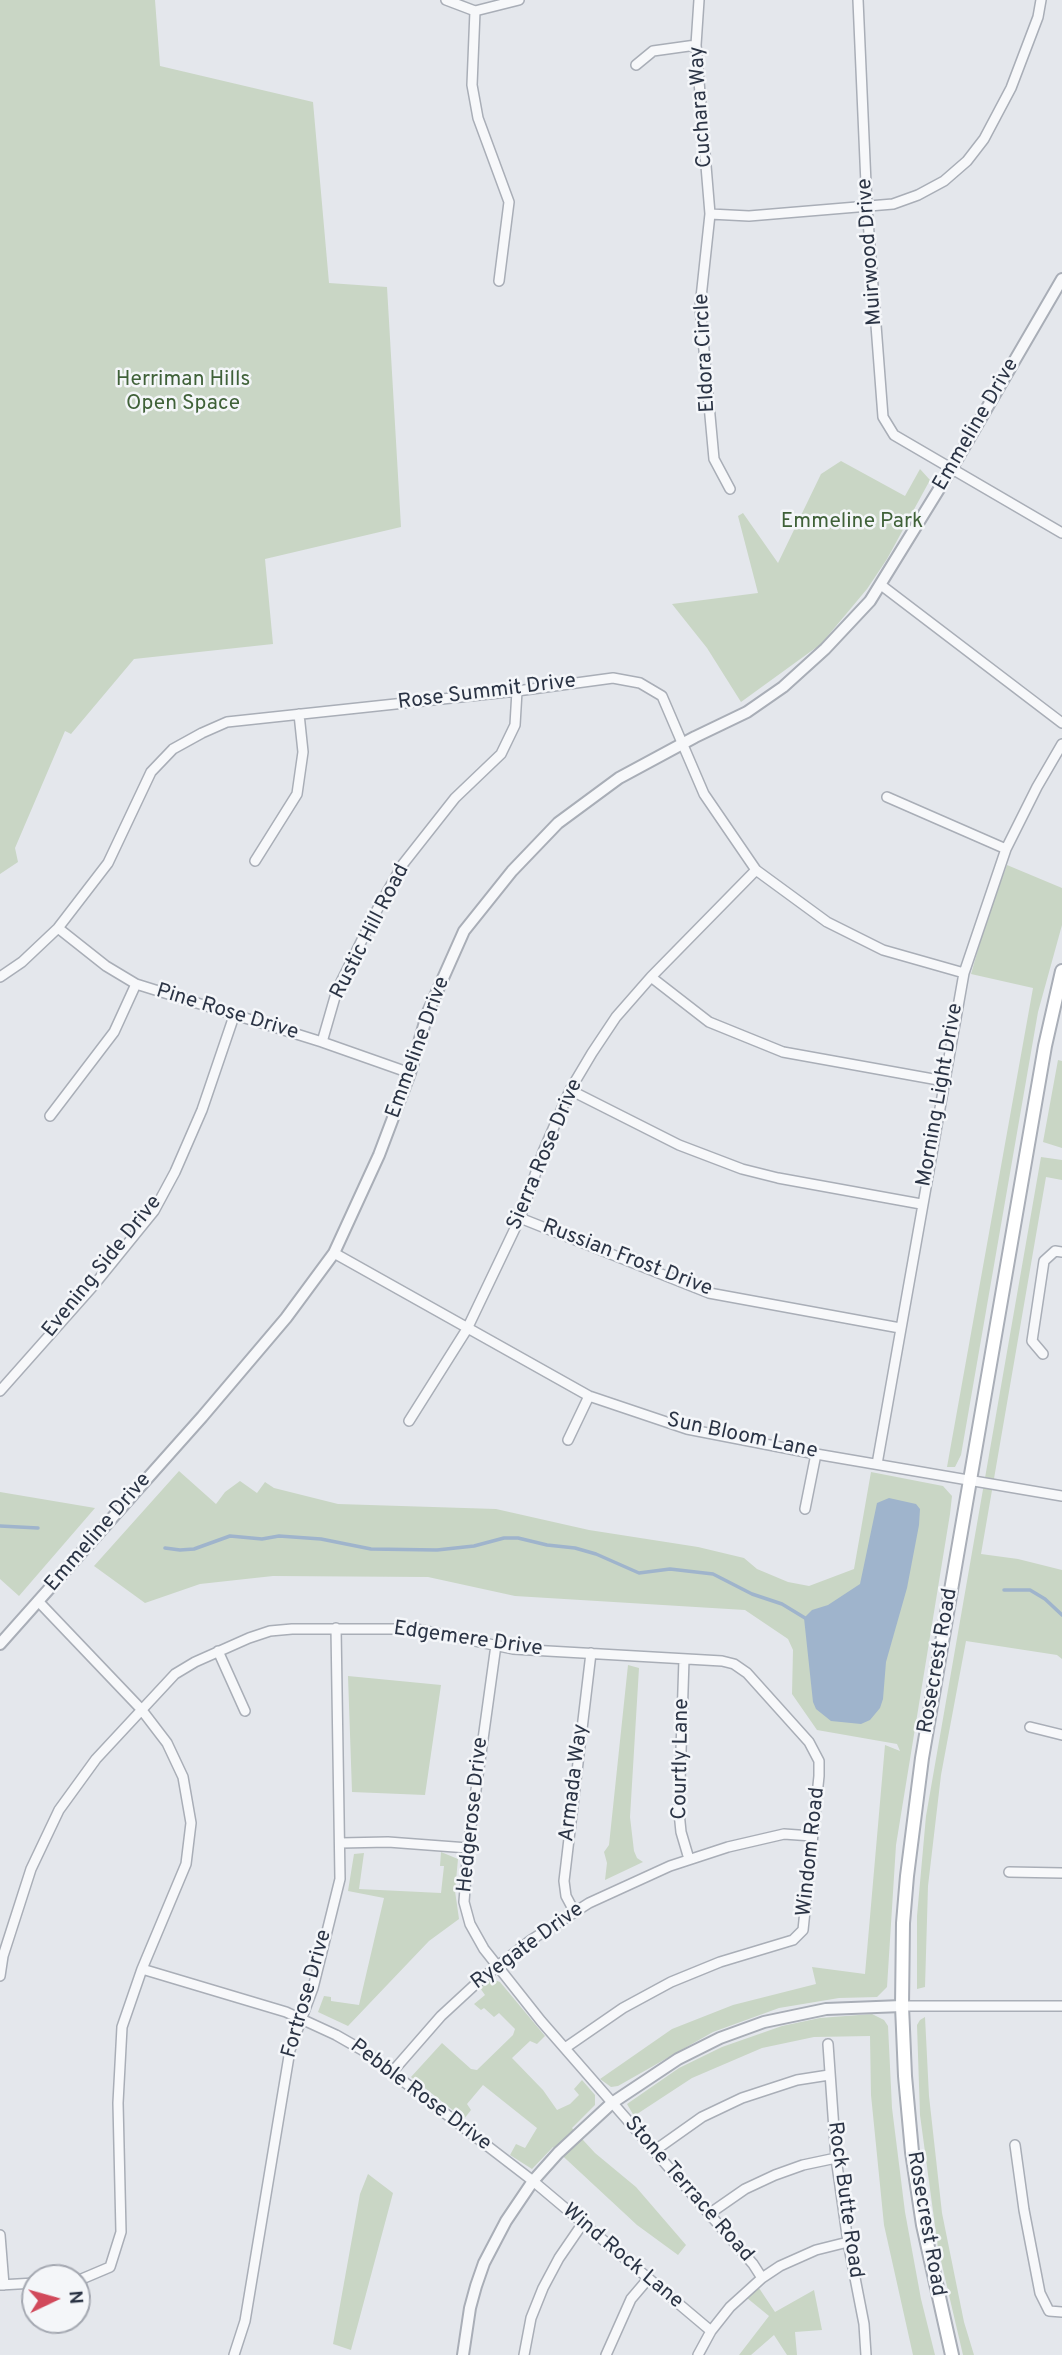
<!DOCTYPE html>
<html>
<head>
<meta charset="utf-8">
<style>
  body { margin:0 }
  #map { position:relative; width:1062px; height:2355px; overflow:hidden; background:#e4e7ec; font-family:Overpass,sans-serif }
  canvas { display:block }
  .north { position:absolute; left:21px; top:2264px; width:70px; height:70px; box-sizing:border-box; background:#f4f6f9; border:2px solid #a4a8b1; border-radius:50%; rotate:85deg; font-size:19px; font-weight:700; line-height:28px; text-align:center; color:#2b3445 }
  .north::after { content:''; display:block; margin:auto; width:24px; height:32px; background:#d1495b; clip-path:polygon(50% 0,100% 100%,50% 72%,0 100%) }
</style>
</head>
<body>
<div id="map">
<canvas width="1062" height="2355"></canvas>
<div class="north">N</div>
</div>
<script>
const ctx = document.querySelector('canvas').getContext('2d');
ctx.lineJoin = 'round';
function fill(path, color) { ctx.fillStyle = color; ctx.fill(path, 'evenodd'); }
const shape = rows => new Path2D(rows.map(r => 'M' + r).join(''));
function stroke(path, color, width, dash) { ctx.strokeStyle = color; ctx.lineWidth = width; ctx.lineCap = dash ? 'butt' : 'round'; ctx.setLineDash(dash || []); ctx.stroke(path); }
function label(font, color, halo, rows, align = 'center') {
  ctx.font = font + ' Overpass,sans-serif'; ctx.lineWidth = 5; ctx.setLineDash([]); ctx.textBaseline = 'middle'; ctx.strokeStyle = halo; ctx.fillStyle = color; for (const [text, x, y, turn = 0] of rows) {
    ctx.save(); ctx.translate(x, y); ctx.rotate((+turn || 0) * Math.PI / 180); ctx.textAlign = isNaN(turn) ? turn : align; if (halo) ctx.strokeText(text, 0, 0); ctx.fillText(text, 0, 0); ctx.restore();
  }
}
const green = shape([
  [0,0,155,0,160,66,313,102,329,283,387,287,401,527,265,559,273,644,134,659,71,734,65,731,15,848,18,862,0,874],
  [841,461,905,496,920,469,930,480,887,559,867,589,821,644,741,702,707,648,672,604,758,593,738,516,743,513,778,563,821,474],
  [1007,865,1062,888,1062,925,1038,1012,961,1455,955,1467,947,1467,1033,988,971,974,987,918],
  [1058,1060,1062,1061,1062,1148,1043,1142],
  [1041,1157,1062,1160,1062,1180,1046,1177,981,1554,1018,1559,1062,1570,1062,1659,1057,1655,966,1641,941,1775,928,1886,925,1987,917,1989,917,1916,926,1816],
  [179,1471,216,1504,225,1492,240,1481,257,1493,265,1482,274,1488,338,1504,496,1509,589,1530,698,1547,744,1558,757,1569,788,1582,809,1586,854,1569,871,1472,943,1486,952,1496,950,1514,896,1845,887,1987,877,1997,839,1998,779,2008,713,2032,618,2086,611,2087,600,2079,672,2029,733,2005,816,1984,812,1967,865,1974,885,1745,900,1751,897,1744,817,1730,792,1694,793,1650,788,1639,745,1610,515,1596,428,1577,273,1576,200,1584,145,1603,94,1566],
  [0,1492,95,1508,19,1596,0,1579],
  [628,1665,639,1668,630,1817,634,1851,637,1858,643,1862,605,1880,607,1863,604,1852,609,1845],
  [348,1676,441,1685,425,1795,352,1792],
  [441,1852,458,1859,455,1891,459,1919,429,1941,348,2026,318,2012,324,1996,331,1997,331,2001,359,2005,384,1898,348,1891,354,1854,364,1853,359,1889,441,1893,444,1866,440,1866],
  [489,1978,500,1982,545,2036,537,2044,530,2041,512,2058,543,2090,557,2110,570,2104,579,2095,574,2089,582,2080,595,2095,595,2105,572,2128,595,2153,636,2187,686,2245,678,2255,637,2225,553,2147,532,2169,510,2155,516,2144,525,2148,537,2128,483,2085,467,2104,471,2110,464,2119,411,2077,442,2043,471,2069,477,2070,513,2035,515,2029,499,2013,494,2017,484,2008,481,2010,474,2004,485,1995,480,1988,481,1984],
  [872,2014,884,2020,888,2026,892,2108,905,2212,921,2299,935,2355,913,2355,884,2225,871,2095,870,2036,814,2037,762,2048,692,2078,634,2116,627,2104,679,2068,722,2047,782,2026,820,2018],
  [925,2017,929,2096,942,2213,964,2322,974,2355,963,2355,938,2248,920,2115,917,2025,920,2020],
  [368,2174,393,2193,351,2350,333,2344,360,2194],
  [759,2288,775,2312,814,2290,822,2330,795,2332,797,2355,787,2355,774,2335,751,2355,739,2355,769,2316,747,2298]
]);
const water = shape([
  [889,1498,916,1504,920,1509,919,1525,907,1588,886,1662,883,1699,880,1708,870,1720,861,1724,831,1721,816,1709,813,1702,804,1618,812,1610,828,1605,860,1584,877,1503]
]);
const stream = shape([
  [0,1526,38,1528],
  [165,1548,180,1550,194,1549,230,1536,262,1539,279,1536,321,1539,371,1549,437,1550,474,1546,504,1538,518,1538,547,1545,575,1548,596,1554,639,1573,670,1569,713,1574,752,1594,782,1604,805,1618],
  [1004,1590,1030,1590,1045,1599,1062,1615]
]);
const minor = shape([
  [446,0,475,11,519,0],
  [699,0,696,45,710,214,700,307,714,459,730,489],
  [858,0,867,207,883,417,894,435,1062,533],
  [475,11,472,85,478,118,509,202,499,281],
  [636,65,653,51,696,45],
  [710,214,749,216,893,204,918,195,944,181,967,161,984,139,1011,88,1038,17,1041,0],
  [881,585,1062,723],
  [887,797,1006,849],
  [255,861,297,794,303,752,299,714],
  [58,928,106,966,136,984,322,1042,410,1073],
  [0,977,22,962,58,928,108,863,151,772,173,749,202,733,227,722,517,691,613,678,640,683,662,696,704,794,756,870,827,922,883,950,964,973],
  [651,977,709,1022,783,1052,944,1081],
  [322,1042,337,990,377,910,403,864,455,798,501,754,515,725,517,691],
  [570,1090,679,1145,742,1169,778,1178,921,1204],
  [50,1116,114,1032,136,984],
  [520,1218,709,1293,900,1328],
  [334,1253,589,1396,687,1429,816,1454,1062,1496],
  [1043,1354,1032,1341,1044,1261,1055,1251,1062,1252],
  [0,1391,94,1285,154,1211,175,1172,202,1110,234,1016],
  [409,1421,467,1329,520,1218,543,1152,570,1090,592,1053,616,1017,651,977,756,870],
  [568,1440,589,1396],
  [877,1464,964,973,1006,849,1037,787,1062,744],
  [805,1509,816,1454],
  [38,1601,141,1709,167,1743,183,1777,191,1823,186,1864,142,1969,122,2027,118,2103,121,2232,110,2267,77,2281],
  [496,1645,468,1848,464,1902,470,1924,484,1949,541,2021,753,2264,762,2278],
  [218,1651,245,1711],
  [684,1659,679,1812,681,1832,689,1859],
  [1030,1727,1062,1735],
  [341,1843,388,1842,468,1848],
  [1009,1872,1062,1873],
  [574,1911,566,1896,564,1881,591,1653],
  [142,1969,286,2012,336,2035,364,2051,533,2181,711,2331],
  [0,1976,3,1956,31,1869,59,1810,96,1759,175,1674,195,1662,249,1638,270,1631,292,1629,417,1629,513,1649,722,1661,734,1664,747,1673,809,1742,819,1761,819,1776,803,1930,793,1940,720,1962,671,1982,623,2008,565,2048],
  [902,2006,1062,2006],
  [828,2044,836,2158,848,2242,864,2324,866,2355],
  [393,2071,441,2016,480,1980,531,1940,589,1903,670,1866,728,1847,784,1834,812,1836],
  [1015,2145,1024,2210,1040,2293,1049,2311,1062,2312],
  [654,2151,702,2117,742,2098,797,2080,829,2075],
  [709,2214,745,2189,775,2175,803,2165,836,2158],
  [0,2235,4,2285],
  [0,2285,35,2283],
  [234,2355,245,2321,290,2050,313,1988,340,1879,336,1628],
  [524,2355,531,2318,543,2288,559,2258,583,2223],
  [606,2355,631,2299,648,2279],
  [698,2355,711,2331,730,2307,762,2278,780,2266,816,2250,848,2242]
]);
const tertiary = shape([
  [0,1644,202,1417,286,1318,334,1253,379,1155,410,1073,428,1012,464,931,512,871,558,823,619,778,695,737,747,712,783,687,825,649,870,601,952,468,1062,279],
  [463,2355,470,2308,476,2286,484,2263,506,2221,533,2181,558,2153,612,2103,678,2059,720,2038,764,2022,826,2009,902,2006]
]);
const secondary = shape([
  [952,2355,923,2225,912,2152,905,2076,902,2006,903,1923,907,1876,922,1758,1045,1046,1062,971]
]);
const streetNames = [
  ["Cuchara Way",702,107,-94],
  ["Muirwood Drive",871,252,-94],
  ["Eldora Circle",706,353,-93],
  ["Emmeline Drive",977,425,-60],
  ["Rose Summit Drive",487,693,-7],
  ["Rustic Hill Road",371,932,-63],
  ["Pine Rose Drive",227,1013,17],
  ["Emmeline Drive",419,1048,-70],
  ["Morning Light Drive",941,1095,-80],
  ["Sierra Rose Drive",546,1155,-67],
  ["Russian Frost Drive",627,1259,21],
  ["Evening Side Drive",103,1267,-51],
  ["Sun Bloom Lane",742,1437,12],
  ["Emmeline Drive",99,1533,-49],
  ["Edgemere Drive",468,1640,8],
  ["Rosecrest Road",939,1661,-80],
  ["Courtly Lane",682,1759,-89],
  ["Armada Way",575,1783,-83],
  ["Hedgerose Drive",474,1815,-84],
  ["Windom Road",812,1852,-84],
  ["Ryegate Drive",528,1947,-36],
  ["Fortrose Drive",308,1994,-74],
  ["Pebble Rose Drive",420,2096,37],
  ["Stone Terrace Road",688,2190,49],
  ["Rock Butte Road",844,2200,82],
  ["Rosecrest Road",925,2224,80],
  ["Wind Rock Lane",622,2257,40]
];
const parkNames = [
  ["Herriman Hills",183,381],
  ["Open Space",183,405],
  ["Emmeline Park",852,523]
];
fill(green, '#c9d6c5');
fill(water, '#9fb4cc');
stroke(stream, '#9fb4cc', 3.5);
stroke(minor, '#a9aeb7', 12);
stroke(tertiary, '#a9aeb7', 14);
stroke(secondary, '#a9aeb7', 16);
stroke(minor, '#f7f8fa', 9);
stroke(tertiary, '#f7f8fa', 10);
stroke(secondary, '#fff', 12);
label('21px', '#2b3445', '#f4f6f9', streetNames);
label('21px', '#3f6138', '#f4f6f9', parkNames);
</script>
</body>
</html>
